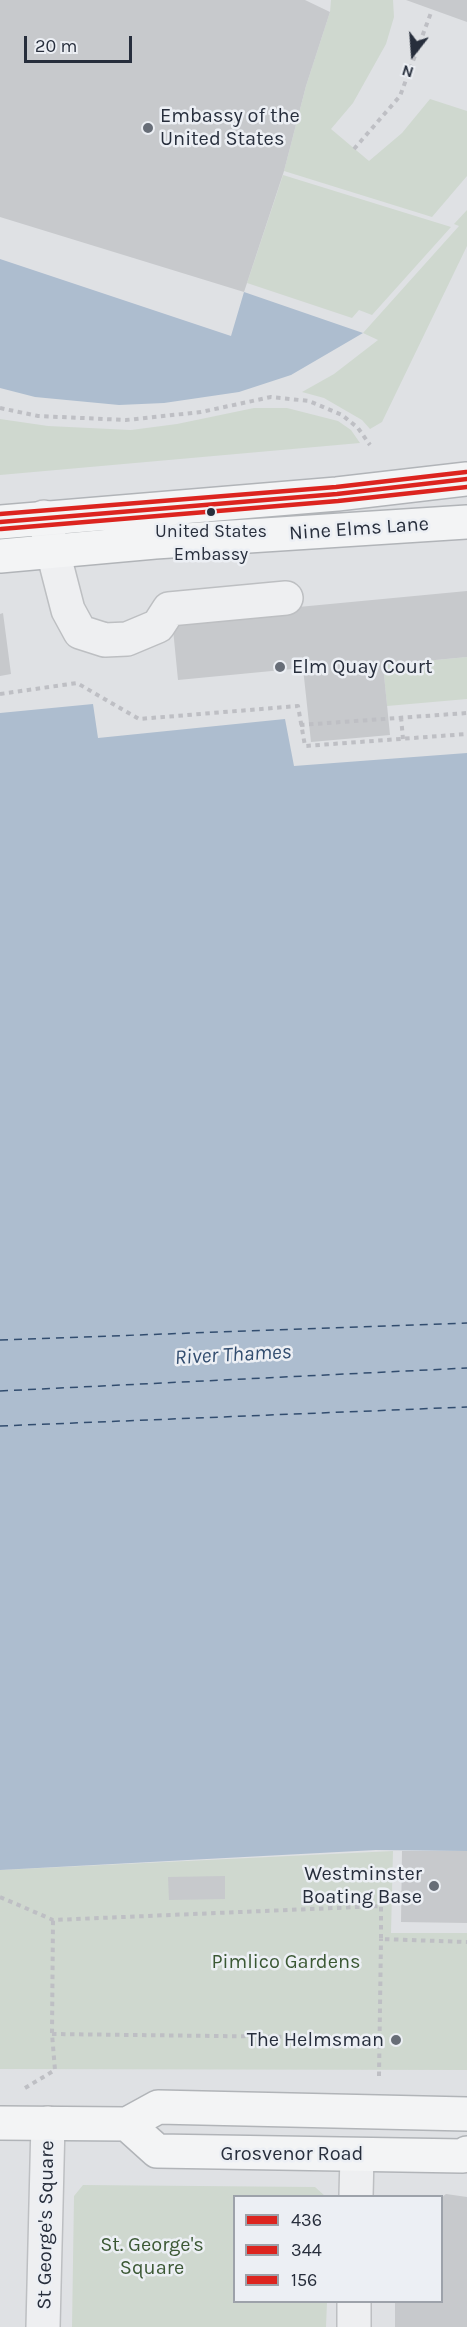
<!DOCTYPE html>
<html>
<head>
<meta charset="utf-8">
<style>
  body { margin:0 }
  #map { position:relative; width:467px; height:2327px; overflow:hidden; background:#dfe1e4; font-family:Karla,sans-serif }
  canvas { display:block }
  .legend { position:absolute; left:233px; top:2195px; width:210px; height:108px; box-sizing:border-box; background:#eceff4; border:2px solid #9da2aa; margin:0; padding:8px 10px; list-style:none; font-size:18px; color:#272e3c }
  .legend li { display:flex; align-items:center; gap:12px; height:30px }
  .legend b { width:30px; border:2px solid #9da2aa }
  .north { position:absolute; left:383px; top:24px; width:60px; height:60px; -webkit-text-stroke:4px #eceff4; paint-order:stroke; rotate:197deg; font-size:16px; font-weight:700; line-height:24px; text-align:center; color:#272e3c }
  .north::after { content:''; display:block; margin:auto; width:21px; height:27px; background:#272e3c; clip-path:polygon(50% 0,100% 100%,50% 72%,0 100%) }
  .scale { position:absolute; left:24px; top:36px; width:108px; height:27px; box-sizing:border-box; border:3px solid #272e3c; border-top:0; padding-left:8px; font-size:18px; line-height:21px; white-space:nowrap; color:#272e3c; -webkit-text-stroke:4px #eceff4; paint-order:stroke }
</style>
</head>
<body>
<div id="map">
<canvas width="467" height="2327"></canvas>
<ul class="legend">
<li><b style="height:8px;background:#dc241f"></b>436</li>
<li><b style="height:8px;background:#dc241f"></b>344</li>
<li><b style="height:8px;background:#dc241f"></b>156</li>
</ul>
<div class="north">N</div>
<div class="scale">20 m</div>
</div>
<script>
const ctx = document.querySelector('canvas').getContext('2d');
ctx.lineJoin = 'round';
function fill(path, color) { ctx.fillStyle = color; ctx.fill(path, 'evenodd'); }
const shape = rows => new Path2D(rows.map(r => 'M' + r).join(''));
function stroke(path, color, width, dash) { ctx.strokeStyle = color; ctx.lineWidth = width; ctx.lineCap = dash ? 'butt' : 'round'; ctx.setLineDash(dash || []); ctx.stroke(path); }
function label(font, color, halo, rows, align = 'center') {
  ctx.font = font + ' Karla,sans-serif'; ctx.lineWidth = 5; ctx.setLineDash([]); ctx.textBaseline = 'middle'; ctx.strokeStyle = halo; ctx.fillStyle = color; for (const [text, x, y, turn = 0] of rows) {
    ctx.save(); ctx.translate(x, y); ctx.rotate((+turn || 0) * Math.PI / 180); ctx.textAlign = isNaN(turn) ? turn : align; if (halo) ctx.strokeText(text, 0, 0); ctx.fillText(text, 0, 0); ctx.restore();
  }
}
const green = shape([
  [331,0,393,0,394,17,386,44,353,103,331,129,369,161,402,133,430,99,467,111,467,176,432,217,284,171,306,86,330,12],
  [283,175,451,227,372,315,359,310,352,318,247,283],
  [467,210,467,246,382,422,370,429,362,420,324,398,302,392,334,374,378,340,363,333,459,226,454,224],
  [254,408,287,408,338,421,351,430,360,443,0,475,0,419,48,426,131,430,177,424],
  [467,657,467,699,387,706,383,665],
  [393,1851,391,1933,467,1933,467,2070,0,2069,0,1870],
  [83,2185,315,2187,325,2196,234,2196,234,2302,327,2302,326,2327,72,2327,74,2196]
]);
const water = shape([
  [0,259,231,336,244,292,363,333,291,375,239,392,164,403,119,405,35,397,0,388],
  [93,704,98,738,285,719,294,766,467,753,467,1851,376,1850,0,1870,0,713]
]);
const ferry = shape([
  [0,1340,467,1323],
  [0,1391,467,1368],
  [0,1426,467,1407]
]);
const building = shape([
  [0,0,305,0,330,12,306,86,284,171,244,292,0,217],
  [406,0,467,0,467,22],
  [467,591,467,657,383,665,390,735,311,742,303,668,178,680,172,619],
  [3,613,11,674,0,676,0,614],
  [402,1851,467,1851,467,1923,401,1922],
  [225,1876,225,1899,169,1900,168,1877],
  [446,2194,467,2197,467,2327,395,2327,395,2302,442,2302,442,2197]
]);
const path = shape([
  [354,149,400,96,432,10],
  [0,408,38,416,126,420,201,412,271,397,309,401,342,415,358,428,370,445],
  [0,694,77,683,139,719,298,706,305,746,467,734],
  [401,717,403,739],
  [300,725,467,713],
  [0,1897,53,1920,381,1906,381,1939,467,1942],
  [52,2034,380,2038],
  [379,2076,381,1939],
  [25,2088,55,2070,52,2034,53,1920]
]);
const minor = shape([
  [44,517,68,610,80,632,105,640,127,639,158,626,169,609,286,598],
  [356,2196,357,2155],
  [43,2327,48,2123],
  [354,2327,354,2302]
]);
const highway = shape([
  [0,522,337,494,467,479],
  [0,556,155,542,467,522],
  [0,2123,127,2124,158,2107,467,2114],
  [127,2124,157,2151,463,2156,467,2153]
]);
const bus1 = shape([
  [0,522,337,494,467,479]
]);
const bus2 = shape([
  [1,529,338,501,467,487]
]);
const bus3 = shape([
  [0,514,336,487,466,472]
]);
const markers = [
  [148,128,6,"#676d77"],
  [211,512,5,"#272e3c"],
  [280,667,6,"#676d77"],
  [434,1886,6,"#676d77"],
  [396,2040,6,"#676d77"]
];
const busNames = [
  ["United States",211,532],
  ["Embassy",211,555]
];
const poiNames = [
  ["Embassy of the",160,116],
  ["United States",160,139],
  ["Elm Quay Court",292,667],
  ["Westminster",422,1874,"right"],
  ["Boating Base",422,1897,"right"],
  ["The Helmsman",384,2040,"right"]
];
const streetNames = [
  ["Nine Elms Lane",359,529,-4],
  ["Grosvenor Road",292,2154],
  ["St George's Square",46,2225,-89]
];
const parkNames = [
  ["Pimlico Gardens",286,1962],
  ["St. George's",152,2245],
  ["Square",152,2268]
];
const waterNames = [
  ["River Thames",233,1355,-3]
];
fill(green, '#cfd8cf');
fill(water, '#adbdcf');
stroke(ferry, '#324d6f', 1.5, [8, 6]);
fill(building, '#c7c9cc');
stroke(minor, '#bdbfc2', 36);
stroke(highway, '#b1b4b8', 36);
stroke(path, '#bebfc4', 4, [4.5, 4.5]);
stroke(minor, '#eeeff1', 33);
stroke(highway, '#f3f4f5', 33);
stroke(bus1, '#dc241f', 4.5);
stroke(bus2, '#dc241f', 4.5);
stroke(bus3, '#dc241f', 4.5);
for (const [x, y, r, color] of markers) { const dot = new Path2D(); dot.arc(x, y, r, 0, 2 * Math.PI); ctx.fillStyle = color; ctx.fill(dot); stroke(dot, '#eceff4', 2); }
label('18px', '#272e3c', '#eceff4', busNames);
label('20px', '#272e3c', '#eceff4', poiNames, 'left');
label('20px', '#272e3c', '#eceff4', streetNames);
label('20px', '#3b5834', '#eceff4', parkNames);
label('italic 21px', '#324d6f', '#eceff4', waterNames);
</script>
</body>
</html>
